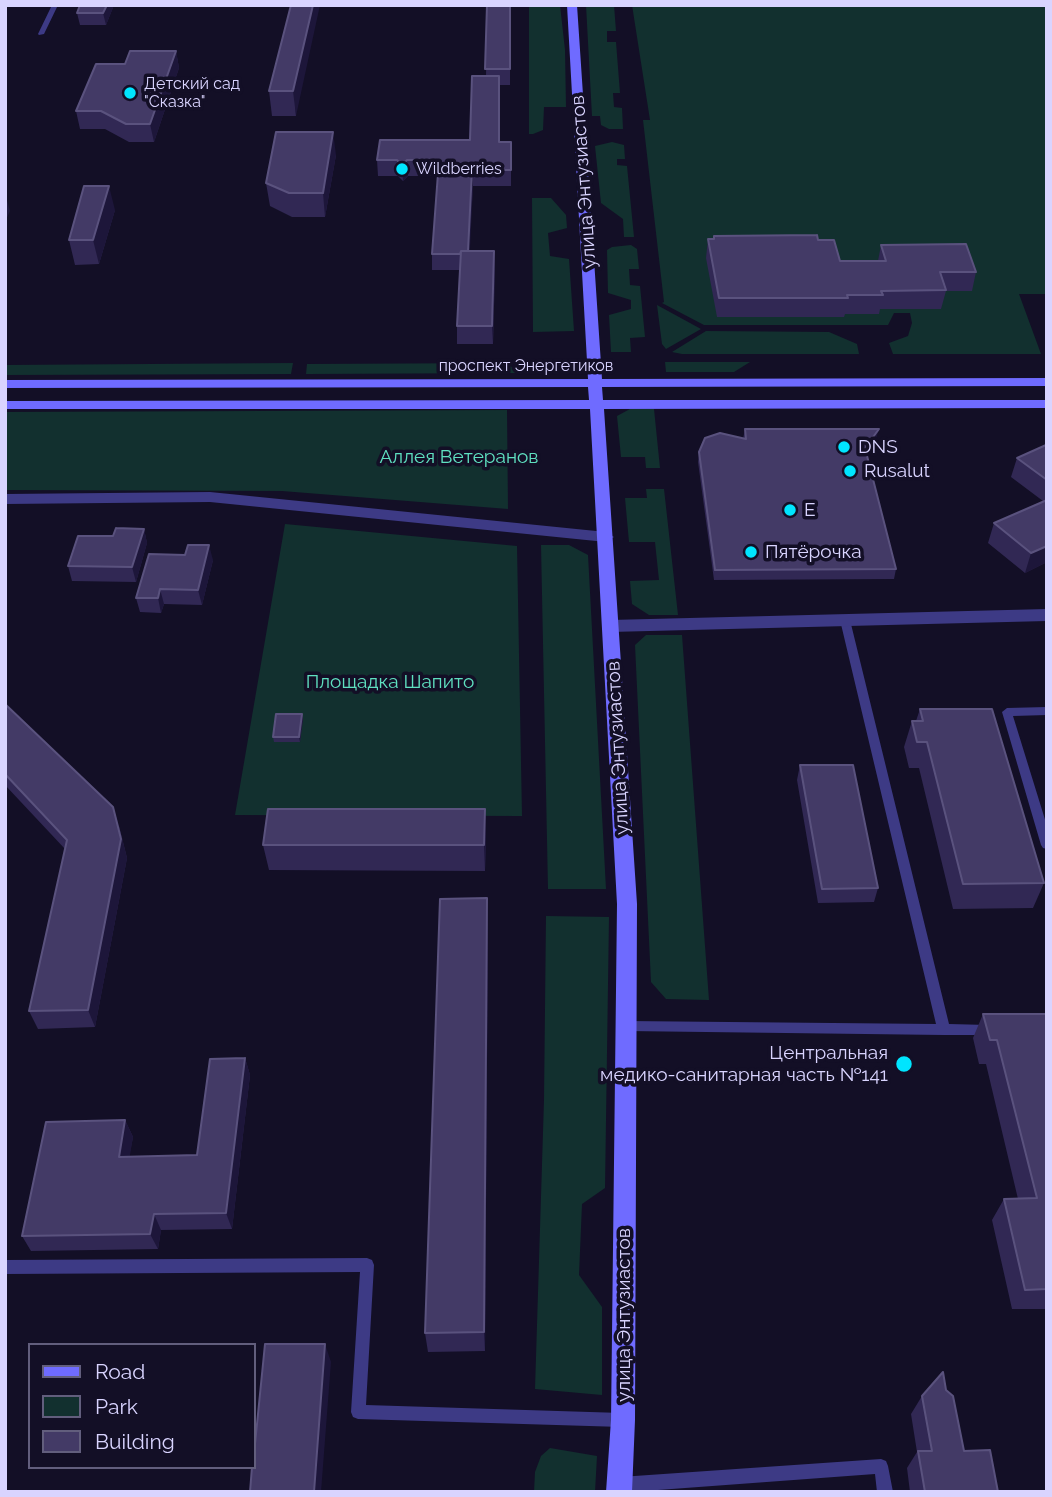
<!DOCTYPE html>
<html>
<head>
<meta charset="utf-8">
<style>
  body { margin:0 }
  #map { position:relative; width:1052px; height:1497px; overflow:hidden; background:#130f26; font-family:Raleway,sans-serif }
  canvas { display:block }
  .frame { position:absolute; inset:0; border:7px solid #d9d4ff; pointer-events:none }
  .legend { position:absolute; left:28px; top:1343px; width:228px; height:126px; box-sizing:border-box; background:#130f26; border:2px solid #625e7d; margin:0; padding:9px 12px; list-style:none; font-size:21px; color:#d9d4ff }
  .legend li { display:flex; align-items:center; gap:14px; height:35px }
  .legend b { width:35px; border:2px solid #625e7d }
</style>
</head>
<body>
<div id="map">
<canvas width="1052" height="1497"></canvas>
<div class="frame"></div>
<ul class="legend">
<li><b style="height:9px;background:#6f6bff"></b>Road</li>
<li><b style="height:19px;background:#12302f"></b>Park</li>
<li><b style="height:19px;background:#433a66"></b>Building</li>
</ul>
</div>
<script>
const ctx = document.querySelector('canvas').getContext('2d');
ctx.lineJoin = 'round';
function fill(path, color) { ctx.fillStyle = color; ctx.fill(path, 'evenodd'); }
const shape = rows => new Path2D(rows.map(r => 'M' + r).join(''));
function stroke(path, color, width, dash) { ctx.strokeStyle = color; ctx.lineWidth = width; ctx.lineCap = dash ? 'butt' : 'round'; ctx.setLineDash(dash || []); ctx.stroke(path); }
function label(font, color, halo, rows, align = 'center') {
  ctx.font = font + ' Raleway,sans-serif'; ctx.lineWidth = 7; ctx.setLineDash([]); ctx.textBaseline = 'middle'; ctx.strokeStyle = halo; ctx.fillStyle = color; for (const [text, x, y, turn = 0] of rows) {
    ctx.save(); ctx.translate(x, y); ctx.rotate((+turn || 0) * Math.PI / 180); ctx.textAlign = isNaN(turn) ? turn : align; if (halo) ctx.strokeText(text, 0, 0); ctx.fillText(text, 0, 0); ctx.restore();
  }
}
const green = shape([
  [529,5,560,5,565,50,566,107,544,107,543,130,533,134,529,134],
  [586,5,614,5,616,31,607,31,607,42,616,42,620,93,613,93,614,107,622,108,623,129,609,129,601,125,600,116,592,116],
  [632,5,1047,5,1047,294,1019,294,1041,354,893,354,889,343,908,336,912,323,910,313,894,313,888,325,704,325,662,303,664,302,643,120,650,120],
  [612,142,624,145,625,159,617,159,617,165,627,166,634,237,624,237,623,219,601,203,595,146],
  [532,198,551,198,566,215,567,228,548,233,550,256,569,259,574,331,533,332],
  [631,245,637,249,639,269,629,269,630,285,640,286,645,337,630,338,631,352,611,352,609,315,631,309,631,300,608,293,607,250,612,247],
  [657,305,701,329,666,349,662,344],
  [706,331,829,332,857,344,859,354,682,354,672,352],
  [665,362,750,362,734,372,666,372],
  [293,363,291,374,5,375,5,365],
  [506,363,515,369,515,373,306,374,307,364],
  [630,409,654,409,660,468,646,468,645,457,621,457,617,416],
  [507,410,508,509,282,491,5,490,5,412],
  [646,489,664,489,678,615,649,615,632,604,630,581,659,580,655,542,629,542,625,498,647,498],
  [285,524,517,546,522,816,235,815],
  [541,545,569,545,588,555,606,889,548,889],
  [646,635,682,635,709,1000,666,999,651,982,635,645],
  [546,916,609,917,605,1188,582,1204,579,1275,602,1307,602,1395,535,1389,544,1100],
  [550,1448,597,1456,595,1492,534,1492,535,1472,541,1456]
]);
const lane = shape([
  [52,5,58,5,44,34,39,35,38,34,52,5],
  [845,617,850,620,949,1024,988,1025,992,1026,994,1030,992,1034,988,1035,944,1035,626,1031,622,1030,620,1026,622,1022,626,1021,936,1024,840,620,845,617],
  [1047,707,1047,715,1013,716,1047,826,1047,849,1043,848,1041,845,1002,712,1007,708,1047,707],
  [367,1258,372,1260,374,1265,366,1405,622,1413,627,1415,629,1420,627,1425,622,1427,358,1419,353,1417,351,1412,360,1272,5,1274,5,1260,367,1258],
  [881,1459,886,1461,888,1466,893,1492,877,1492,875,1474,631,1492,618,1492,615,1490,612,1485,615,1480,620,1477,881,1459]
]);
const street = shape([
  [210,492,606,532,614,537,606,542,210,502,5,504,5,494,210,492],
  [1047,609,1047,621,610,632,602,626,610,620,1047,609]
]);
const secondary = shape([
  [567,5,577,5,602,379,1047,378,1047,386,602,387,603,400,1047,400,1047,408,604,409,637,904,635,1420,632,1492,606,1492,611,1420,617,904,590,409,5,409,5,401,589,400,588,387,5,388,5,380,588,379,567,5]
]);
const wall = shape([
  [80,5,114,5,106,25,80,25,77,13],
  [291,5,296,116,272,116,269,91],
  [487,5,510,5,510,85,499,85,499,142,511,142,511,186,473,186,469,251,495,270,493,344,457,344,457,326,460,270,432,270,432,254,438,176,408,176,403,181,398,176,378,176,377,160,470,140,486,76],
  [176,51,179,68,154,142,129,142,105,129,80,129,76,111,125,64],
  [336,155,325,217,292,217,270,206,266,183],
  [115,210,99,264,75,265,69,240],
  [714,236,818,240,840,261,878,261,881,245,976,272,972,291,946,291,941,309,880,309,879,314,845,314,844,317,717,317,706,258,708,239,713,239],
  [745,429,876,439,866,453,896,569,894,579,714,580,698,462,699,452,743,439],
  [1047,446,1047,562,1025,573,988,543,994,523,1043,501,1011,477,1017,458],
  [144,529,147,543,136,582,72,581,68,566,113,536],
  [213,560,202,605,164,604,161,613,140,612,136,598],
  [5,704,119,826,127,858,95,1027,38,1029,29,1011,65,849,5,785],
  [920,709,1044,883,1033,908,953,909,919,768,909,768,904,747,912,721,916,721],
  [303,719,300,742,274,742,273,737],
  [800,765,878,888,874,902,818,903,797,780],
  [486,835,485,871,269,870,263,845],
  [488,924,485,1351,428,1352,425,1333],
  [983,1014,1047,1014,1047,1318,1045,1309,1012,1309,992,1220,1004,1199,1018,1199,986,1064,979,1064,973,1038],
  [245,1058,250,1075,232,1229,161,1230,158,1249,31,1251,22,1236,125,1120,133,1137,129,1157,197,1155],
  [946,1390,964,1451,998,1492,910,1492,907,1468,917,1452,911,1414,922,1396]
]);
const shadedWall = shape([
  [107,5,114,5,106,25,103,13],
  [313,5,320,5,296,116,293,91],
  [176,51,179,68,154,142,150,124],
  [333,132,336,155,325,217,323,193],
  [407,160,408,176,403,181,402,165],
  [472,170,473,186,469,270,468,254],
  [109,186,115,210,99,264,93,240],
  [5,193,10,211,5,222],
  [494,251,495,270,493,344,492,326],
  [879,429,876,439,863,458,865,448],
  [144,529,147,543,136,582,132,567],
  [209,545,213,560,202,605,198,590],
  [1047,546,1047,562,1025,573,1031,553],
  [160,589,164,604,161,613,158,598],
  [302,714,303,719,300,742,299,737],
  [113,807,119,826,127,858,95,1027,88,1010],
  [485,809,486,835,485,871,484,845],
  [487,898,488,924,485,1351,484,1332],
  [245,1058,250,1075,232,1229,226,1213],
  [125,1120,133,1137,127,1173,119,1157],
  [154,1214,161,1230,158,1249,150,1234],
  [325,1344,331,1362,321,1492,314,1492]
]);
const building = shape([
  [80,5,107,5,103,13,77,13,80,5],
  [291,5,313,5,293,91,269,91,291,5],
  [487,5,510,5,510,69,485,69,487,5],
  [130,51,176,51,150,124,126,124,101,111,76,111,96,64,125,64,130,51],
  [472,76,499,76,499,142,511,142,511,170,472,170,468,251,461,251,460,254,432,254,439,160,407,160,402,165,397,160,377,160,380,140,470,140,472,76],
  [276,132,333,132,323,193,289,193,266,183,276,132],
  [84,186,109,186,93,240,69,240,84,186],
  [817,235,818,240,834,240,840,261,886,261,881,245,966,244,976,272,940,272,946,290,881,291,883,295,847,295,848,298,719,298,708,239,714,239,714,236,817,235],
  [461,251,494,251,492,326,457,326,461,251],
  [745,429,879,429,865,448,896,569,715,570,699,452,705,438,720,433,746,439,745,429],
  [1046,445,1047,446,1047,480,1017,458,1046,445],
  [1047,500,1047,546,1031,553,994,523,1047,500],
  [116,528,144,529,132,567,68,566,78,536,113,536,116,528],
  [188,545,209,545,198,590,160,589,158,598,136,598,149,554,185,555,188,545],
  [5,704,113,807,121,839,88,1010,29,1011,67,840,5,774,5,704],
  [920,709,992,709,1044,883,963,884,927,742,917,742,912,721,923,721,920,709],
  [276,714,302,714,299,737,273,737,276,714],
  [800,765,853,765,878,888,822,889,800,765],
  [268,809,485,809,484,845,263,845,268,809],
  [487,898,484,1332,425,1333,440,899,487,898],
  [983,1014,1047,1014,1047,1289,1025,1290,1004,1199,1037,1198,997,1040,990,1040,983,1014],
  [245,1058,226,1213,154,1214,150,1234,22,1236,46,1122,125,1120,119,1157,197,1155,210,1059,245,1058],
  [265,1344,325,1344,314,1492,250,1492,252,1467,254,1467,254,1454,265,1344],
  [943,1372,946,1390,953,1396,964,1451,990,1450,998,1492,925,1492,918,1451,932,1451,922,1396,943,1372]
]);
const markers = [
  [130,93,7,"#00e5ff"],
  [402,169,7,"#00e5ff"],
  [844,447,7,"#00e5ff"],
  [850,471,7,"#00e5ff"],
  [790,510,7,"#00e5ff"],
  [751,552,7,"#00e5ff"],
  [904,1064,9,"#00e5ff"]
];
const farPoinames = [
  ["Детский сад",144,84],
  ["\"Сказка\"",144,102],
  ["Wildberries",416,169]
];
const farStreetnames = [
  ["проспект Энергетиков",526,366]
];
const streetNames = [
  ["улица Энтузиастов",584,182,-94],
  ["улица Энтузиастов",618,748,-93],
  ["улица Энтузиастов",624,1315,-90]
];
const poiNames = [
  ["DNS",858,447],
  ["Rusalut",864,471],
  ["Е",804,510],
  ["Пятёрочка",765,552],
  ["Центральная",888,1053,"right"],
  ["медико-санитарная часть №141",888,1075,"right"]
];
const parkNames = [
  ["Аллея Ветеранов",459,457],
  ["Площадка Шапито",390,682]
];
fill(green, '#12302f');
fill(lane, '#3d3a85');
fill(street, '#3d3a85');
fill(secondary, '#6f6bff');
fill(wall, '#312854');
fill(shadedWall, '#1d163a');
fill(building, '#433a66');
stroke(building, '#5a527e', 2);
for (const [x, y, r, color] of markers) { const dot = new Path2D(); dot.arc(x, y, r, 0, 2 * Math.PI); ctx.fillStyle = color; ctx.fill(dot); stroke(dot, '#130f26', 2.5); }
label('16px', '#d9d4ff', '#130f26', farPoinames, 'left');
label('16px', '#d9d4ff', '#130f26', farStreetnames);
label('19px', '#d9d4ff', '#130f26', streetNames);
label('19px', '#d9d4ff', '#130f26', poiNames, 'left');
label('19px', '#5fe0c0', '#130f26', parkNames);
</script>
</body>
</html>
